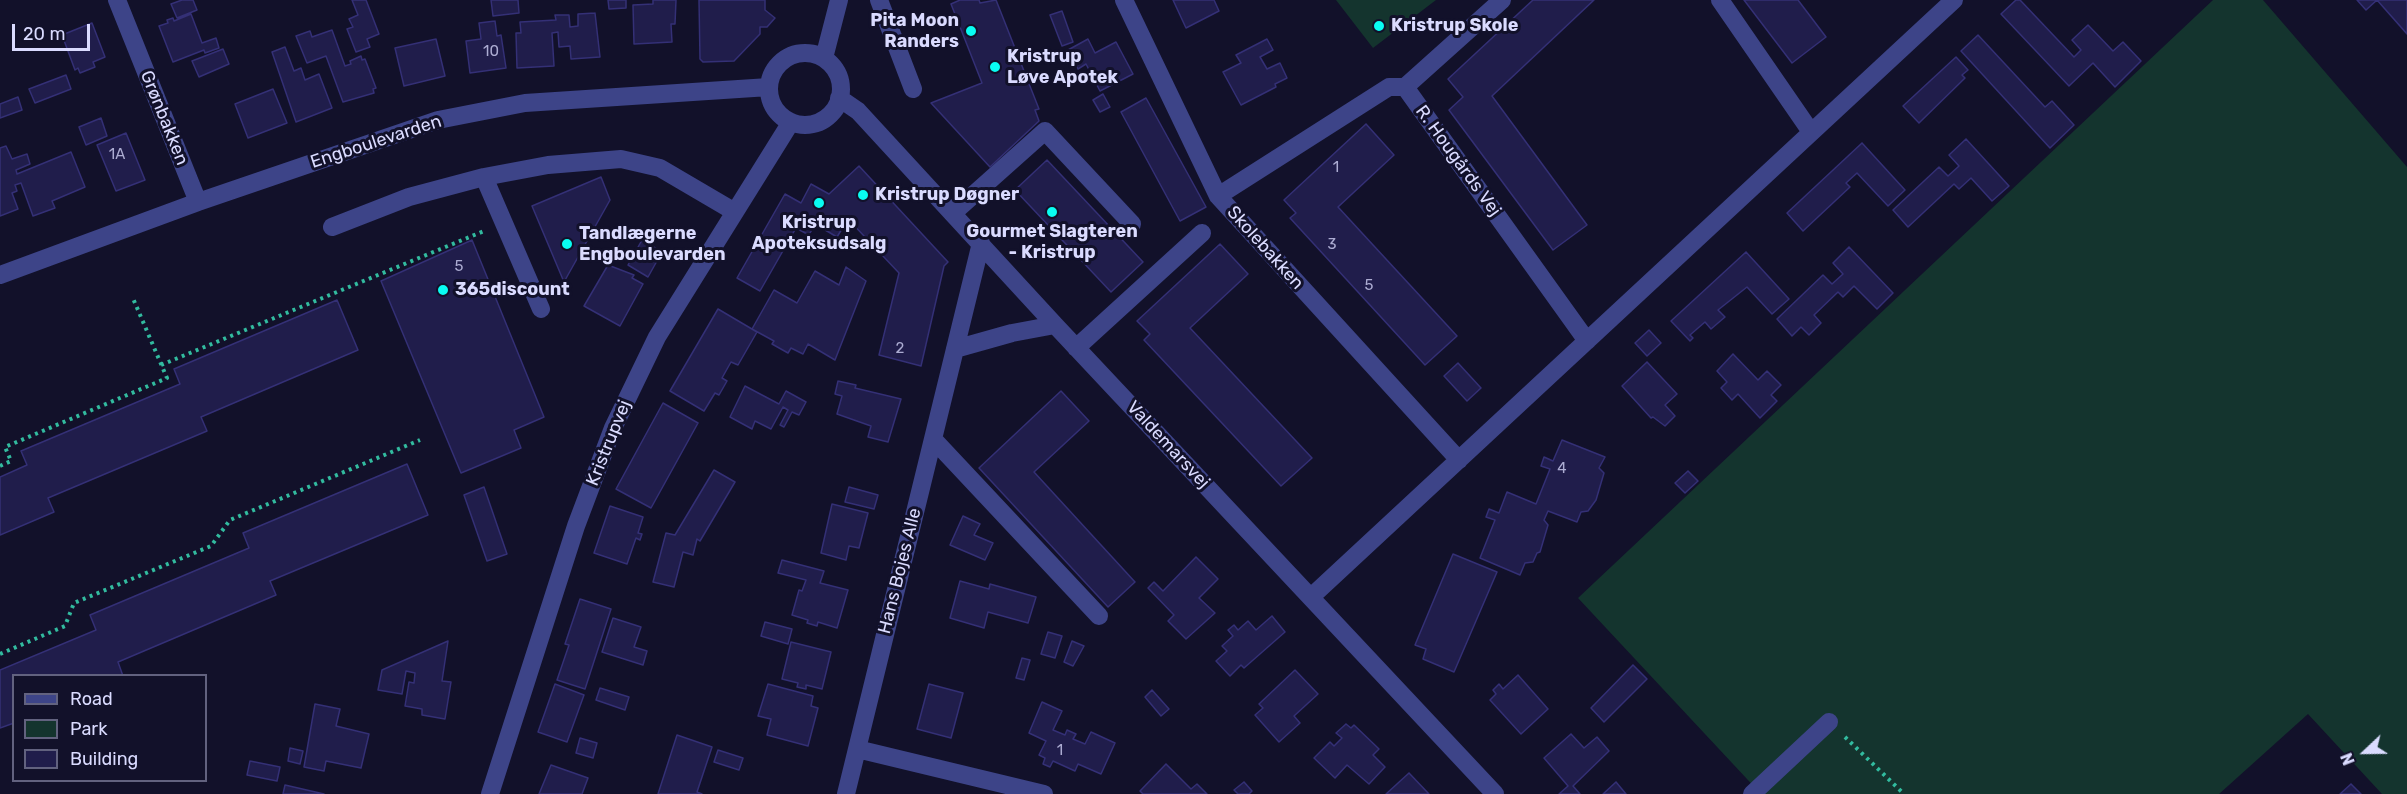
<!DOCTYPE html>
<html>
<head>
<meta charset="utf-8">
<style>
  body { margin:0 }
  #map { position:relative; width:2407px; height:794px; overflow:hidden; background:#12112a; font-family:Rubik,sans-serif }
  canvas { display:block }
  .legend { position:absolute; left:12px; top:674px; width:195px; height:108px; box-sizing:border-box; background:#12112a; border:2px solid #62627f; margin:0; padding:8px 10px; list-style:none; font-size:18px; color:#dadbff }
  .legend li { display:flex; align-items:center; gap:12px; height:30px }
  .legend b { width:30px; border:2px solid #62627f }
  .north { position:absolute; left:2335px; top:722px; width:60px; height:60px; -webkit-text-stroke:4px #12112a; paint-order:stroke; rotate:248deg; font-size:16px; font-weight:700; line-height:24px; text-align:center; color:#dadbff }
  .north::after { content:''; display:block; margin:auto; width:21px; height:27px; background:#dadbff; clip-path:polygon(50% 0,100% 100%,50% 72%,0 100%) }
  .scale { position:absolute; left:12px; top:24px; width:78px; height:27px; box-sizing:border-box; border:3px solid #dadbff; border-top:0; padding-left:8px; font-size:18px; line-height:21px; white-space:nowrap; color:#dadbff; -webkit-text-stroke:4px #12112a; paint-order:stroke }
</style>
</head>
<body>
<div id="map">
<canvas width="2407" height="794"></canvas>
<ul class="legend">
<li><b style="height:8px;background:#3d4488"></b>Road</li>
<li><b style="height:16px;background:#14342e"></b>Park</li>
<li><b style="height:16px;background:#201d4b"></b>Building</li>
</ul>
<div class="north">N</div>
<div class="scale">20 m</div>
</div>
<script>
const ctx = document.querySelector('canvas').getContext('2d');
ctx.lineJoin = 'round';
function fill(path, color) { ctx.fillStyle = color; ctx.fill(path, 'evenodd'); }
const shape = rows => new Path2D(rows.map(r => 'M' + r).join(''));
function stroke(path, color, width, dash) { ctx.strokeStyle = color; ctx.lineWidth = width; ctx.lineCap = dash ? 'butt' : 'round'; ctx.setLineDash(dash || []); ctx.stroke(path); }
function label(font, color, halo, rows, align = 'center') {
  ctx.font = font + ' Rubik,sans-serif'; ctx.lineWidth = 6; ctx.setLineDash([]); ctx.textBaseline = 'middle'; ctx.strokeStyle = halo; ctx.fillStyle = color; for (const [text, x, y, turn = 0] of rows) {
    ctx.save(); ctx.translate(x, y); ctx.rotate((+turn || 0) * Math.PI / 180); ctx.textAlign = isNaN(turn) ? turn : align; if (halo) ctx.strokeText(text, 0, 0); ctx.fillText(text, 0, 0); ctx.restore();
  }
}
const green = shape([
  [1336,0,1436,0,1373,48],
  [2213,0,2263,0,2407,167,2407,794,2382,794,2308,714,2219,794,1761,794,1578,598]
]);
const building = shape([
  [182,0,193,0,197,10,177,18,171,4,182,0],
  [352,0,366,0,379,34,367,39,370,47,356,52,347,29,353,27,349,19,358,15,352,0],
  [491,0,518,0,519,13,493,16,491,0],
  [608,0,626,0,626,8,609,9,608,0],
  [653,0,676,0,675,24,671,24,672,42,634,44,633,5,653,4,653,0],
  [699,0,765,0,765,10,775,18,767,27,760,27,760,34,734,61,703,62,700,59,699,0],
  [960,0,979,0,980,3,996,0,1039,109,1035,110,1039,121,990,167,931,103,982,83,951,4,960,0],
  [1173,0,1214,0,1219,11,1186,28,1173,0],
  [1533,0,1594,0,1492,96,1587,225,1553,250,1449,110,1463,97,1448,79,1533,0],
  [1744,0,1798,0,1826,37,1792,63,1744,0],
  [2016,0,2020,0,2074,57,2081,50,2072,40,2088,25,2113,51,2123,42,2141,61,2115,87,2093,63,2069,86,2001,14,2016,0],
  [2357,0,2407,0,2407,34,2377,0,2366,10,2357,0],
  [1062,11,1073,42,1062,46,1050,15,1062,11],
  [595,13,600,57,571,59,570,46,559,47,558,32,552,33,554,66,517,68,516,33,521,33,520,22,556,20,555,15,569,15,570,27,578,26,578,14,595,13],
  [191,14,202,43,216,38,219,48,205,53,204,50,173,62,159,26,168,23,167,20,173,18,174,21,191,14],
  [495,21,497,36,501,35,506,68,470,73,466,41,481,39,479,23,495,21],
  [92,23,105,57,93,62,95,67,80,73,78,68,75,70,62,35,92,23],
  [332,30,345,66,351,64,350,61,361,56,362,60,365,59,376,88,373,89,374,93,343,102,326,56,307,63,296,36,310,31,312,37,332,30],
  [1978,35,2045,107,2052,101,2074,125,2050,148,1961,51,1978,35],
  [436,39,445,76,404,86,395,48,436,39],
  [1088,39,1095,53,1116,42,1133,74,1100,91,1086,64,1078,69,1068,50,1088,39],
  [1267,39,1273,50,1260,57,1267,69,1280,63,1287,78,1275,84,1276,87,1241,105,1223,72,1241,63,1236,55,1267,39],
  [285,47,294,71,301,68,305,80,319,74,332,108,296,122,272,52,285,47],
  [223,49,229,64,199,77,192,61,223,49],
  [1956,57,1968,70,1962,75,1965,78,1919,123,1903,106,1956,57],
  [66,75,71,89,35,103,29,89,66,75],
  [273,89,287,123,248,138,235,104,273,89],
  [1103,94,1110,107,1100,112,1093,100,1103,94],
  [18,97,22,110,0,118,0,104,18,97],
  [1146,98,1206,207,1180,221,1121,112,1146,98],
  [101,118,107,136,86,145,79,127,101,118],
  [1366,124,1394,155,1338,207,1457,336,1425,365,1290,218,1296,213,1284,200,1366,124],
  [126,133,145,180,116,191,97,145,126,133],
  [1966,139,2009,186,1992,201,1971,178,1959,189,1954,184,1908,227,1893,210,1939,167,1948,176,1959,166,1949,155,1966,139],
  [1862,143,1905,190,1888,206,1857,173,1846,183,1850,187,1803,231,1787,213,1862,143],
  [6,146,12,159,27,154,30,164,16,170,17,174,71,152,85,187,52,201,55,208,33,216,21,183,15,185,17,191,12,193,18,209,0,216,0,148,6,146],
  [1047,160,1143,262,1111,292,1015,190,1047,160],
  [859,166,948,262,944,266,921,366,879,355,899,273,848,219,837,237,815,224,809,235,796,228,760,291,737,278,785,194,801,203,811,184,829,194,859,166],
  [601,177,610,200,564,282,532,206,601,177],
  [472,240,544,417,514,430,521,448,461,473,381,281,472,240],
  [642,240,662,252,648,277,628,265,642,240],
  [1220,244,1248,274,1190,328,1312,458,1281,486,1144,340,1150,334,1137,321,1220,244],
  [1849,247,1893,293,1877,309,1854,286,1843,297,1838,292,1814,315,1821,323,1809,335,1801,327,1792,336,1777,319,1823,275,1832,284,1843,274,1833,263,1849,247],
  [1746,252,1789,299,1772,314,1747,287,1718,310,1725,317,1711,329,1705,322,1690,335,1693,338,1690,341,1671,321,1746,252],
  [608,265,634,275,632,278,643,284,620,326,584,306,608,265],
  [846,267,866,281,835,360,808,344,803,354,791,348,788,353,772,344,774,341,752,329,774,290,797,303,815,271,839,285,846,267],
  [337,300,358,350,201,417,207,431,48,498,54,512,0,535,0,477,27,465,21,451,180,384,174,369,337,300],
  [718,309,757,332,738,365,731,362,722,378,727,381,719,395,715,393,704,411,670,391,718,309],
  [1649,330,1661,343,1647,356,1635,343,1649,330],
  [1733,354,1758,380,1767,371,1781,385,1771,395,1777,401,1760,418,1738,394,1732,400,1721,388,1727,382,1717,371,1733,354],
  [1647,362,1677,394,1665,405,1675,416,1665,426,1653,417,1651,418,1622,386,1647,362],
  [1458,363,1481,388,1467,401,1444,376,1458,363],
  [838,381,856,385,855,388,901,399,888,442,868,437,871,426,837,414,842,396,835,394,838,381],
  [745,386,779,404,786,391,806,402,799,415,792,412,784,427,780,425,788,410,783,407,771,429,755,421,752,429,730,417,745,386],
  [1061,391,1089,421,1034,472,1135,582,1108,607,979,468,1061,391],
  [663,403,698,423,651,508,616,489,663,403],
  [1562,440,1605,457,1599,468,1604,473,1596,500,1588,511,1581,512,1577,522,1548,511,1544,520,1548,525,1540,552,1537,553,1533,562,1525,563,1520,575,1480,558,1495,520,1486,517,1489,509,1499,513,1507,492,1536,504,1550,469,1541,466,1544,457,1553,461,1562,440],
  [407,464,428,515,270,581,276,595,118,662,123,676,14,676,14,723,0,728,0,670,96,630,90,615,249,548,243,533,407,464],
  [714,470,735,482,700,541,697,539,693,555,683,552,674,587,653,582,666,533,675,535,714,470],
  [1688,471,1698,481,1685,493,1675,483,1688,471],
  [484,487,507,554,487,561,464,495,484,487],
  [849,487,878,495,874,509,845,502,849,487],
  [832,504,868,513,859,548,849,546,846,560,821,553,832,504],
  [610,506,643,517,638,533,642,534,640,540,636,538,627,564,594,553,610,506],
  [963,516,980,524,974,535,993,543,985,560,950,545,963,516],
  [1453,554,1497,572,1454,672,1423,659,1426,649,1415,645,1453,554],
  [1196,557,1218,579,1199,598,1215,613,1186,639,1168,621,1174,615,1148,588,1154,582,1163,591,1196,557],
  [782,560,824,571,820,583,848,590,837,628,818,622,817,626,807,623,808,620,792,615,799,590,802,591,806,580,778,573,782,560],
  [960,581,989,589,990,584,1036,597,1028,623,988,612,984,628,950,618,960,581],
  [580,599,611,609,585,689,557,680,569,645,565,644,580,599],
  [1272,616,1285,632,1244,668,1241,665,1230,676,1216,661,1227,651,1222,646,1233,636,1228,630,1234,625,1238,630,1248,621,1256,630,1272,616],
  [613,618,641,627,634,647,647,651,643,665,602,652,613,618],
  [765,622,792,629,788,644,761,636,765,622],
  [1048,632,1062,636,1055,658,1041,654,1048,632],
  [448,641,442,681,451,682,445,719,422,715,422,709,405,706,409,682,414,683,415,673,406,671,402,694,378,690,382,670,448,641],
  [1072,641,1084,646,1073,666,1064,662,1072,641],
  [791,642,831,652,822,689,806,685,806,689,797,687,798,683,782,679,791,642],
  [1022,658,1030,660,1024,680,1016,678,1022,658],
  [1633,665,1647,679,1604,722,1591,708,1633,665],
  [1295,670,1318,694,1294,716,1300,723,1279,742,1255,715,1263,708,1259,704,1295,670],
  [1518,675,1548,709,1521,734,1490,700,1496,694,1493,690,1499,684,1503,689,1518,675],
  [555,684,584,695,567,742,538,732,555,684],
  [768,684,813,696,811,706,818,708,808,746,767,735,771,719,758,716,768,684],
  [929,684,963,693,951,738,917,729,929,684],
  [600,688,629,697,625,710,596,700,600,688],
  [1152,690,1169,709,1161,716,1145,697,1152,690],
  [1042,702,1062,711,1053,730,1065,735,1067,730,1076,734,1073,739,1085,744,1091,732,1115,743,1101,774,1078,764,1075,771,1053,761,1050,767,1043,764,1045,758,1039,755,1046,741,1029,733,1042,702],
  [315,704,340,709,336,726,369,734,361,768,326,761,324,771,304,767,315,704],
  [1346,724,1351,728,1354,725,1379,749,1373,755,1385,767,1369,784,1347,765,1335,778,1314,758,1330,742,1334,746,1342,738,1336,733,1346,724],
  [1571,734,1584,748,1597,737,1609,751,1573,786,1580,794,1559,794,1568,786,1544,758,1571,734],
  [677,735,712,747,697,792,702,794,658,794,677,735],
  [580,738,597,743,593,758,576,753,580,738],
  [290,748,303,751,300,764,288,761,290,748],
  [718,750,743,758,739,770,714,762,718,750],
  [250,761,280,767,277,781,247,775,250,761],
  [1166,764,1191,789,1197,784,1207,794,1143,794,1140,791,1166,764],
  [551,765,588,778,582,794,539,794,551,765],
  [1409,773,1429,794,1386,794,1409,773],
  [1244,782,1252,791,1249,794,1238,794,1234,790,1244,782],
  [1616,782,1626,794,1603,794,1616,782],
  [2351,784,2361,794,2340,794,2351,784],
  [285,785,324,794,283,794,285,785]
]);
const path = shape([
  [161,365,484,231],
  [0,466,11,461,5,447,167,378,132,296],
  [0,654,65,626,74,603,211,546,230,520,420,440],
  [1845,737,1904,794]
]);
const minor = shape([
  [117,0,198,202],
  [879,0,913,89],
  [1124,0,1218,196,1459,460],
  [1502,0,1405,87,1587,341],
  [1720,0,1811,132],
  '769 89a36 36 0 1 1 72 0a36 36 0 1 1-72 0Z',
  [824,58,839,0],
  [839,98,858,111,1055,325,1495,794],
  [484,177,541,309],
  [1218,196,1389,87,1405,87],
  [953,213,1045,131,1132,224],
  [332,227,409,197,484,177,548,165,621,159,660,168,735,212],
  [0,275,198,202,438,120,525,103,769,87],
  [1076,348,1202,233],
  [955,349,1012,333,1055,325],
  [933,439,1099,616],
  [1311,597,1954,0],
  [857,749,1044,794],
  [490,794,576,526,613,428,657,337,791,122],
  [846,794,981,243],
  [1752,794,1829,722]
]);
const markers = [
  [1379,26,6,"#09fcf2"],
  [971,31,6,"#09fcf2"],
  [995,67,6,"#09fcf2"],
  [863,195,6,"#09fcf2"],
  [819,203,6,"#09fcf2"],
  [1052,212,6,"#09fcf2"],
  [567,244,6,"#09fcf2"],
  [443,290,6,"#09fcf2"]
];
const numberNames = [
  ["10",491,52],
  ["1A",117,155],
  ["1",1336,168],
  ["3",1332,245],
  ["5",459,267],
  ["5",1369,286],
  ["2",900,349],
  ["4",1562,469],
  ["1",1060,751]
];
const poiNames = [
  ["Pita Moon",959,21,"right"],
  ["Randers",959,42,"right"],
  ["Kristrup Skole",1391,26],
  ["Kristrup",1007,57],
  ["Løve Apotek",1007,78],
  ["Kristrup Døgner",875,195],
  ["Kristrup",819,223,"center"],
  ["Apoteksudsalg",819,244,"center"],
  ["Gourmet Slagteren",1052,232,"center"],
  ["- Kristrup",1052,253,"center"],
  ["Tandlægerne",579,234],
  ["Engboulevarden",579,255],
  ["365discount",455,290]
];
const streetNames = [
  ["Grønbakken",164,118,68],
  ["Engboulevarden",376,142,-18],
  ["R. Hougårds Vej",1458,161,54],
  ["Skolebakken",1265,248,48],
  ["Kristrupvej",609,443,-68],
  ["Valdemarsvej",1168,445,47],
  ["Hans Bojes Alle",900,571,-76]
];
fill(green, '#14342e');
fill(building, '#201d4b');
stroke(building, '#343076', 1.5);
stroke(path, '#32bb9f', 4, [3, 4.5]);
stroke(minor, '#3d4488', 18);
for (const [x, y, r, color] of markers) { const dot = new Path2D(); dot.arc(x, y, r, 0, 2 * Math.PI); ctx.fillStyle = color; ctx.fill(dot); stroke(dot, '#12112a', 2); }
label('15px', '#acacd2', null, numberNames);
label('bold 18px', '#dadbff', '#12112a', poiNames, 'left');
label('18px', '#dadbff', '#12112a', streetNames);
</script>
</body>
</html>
